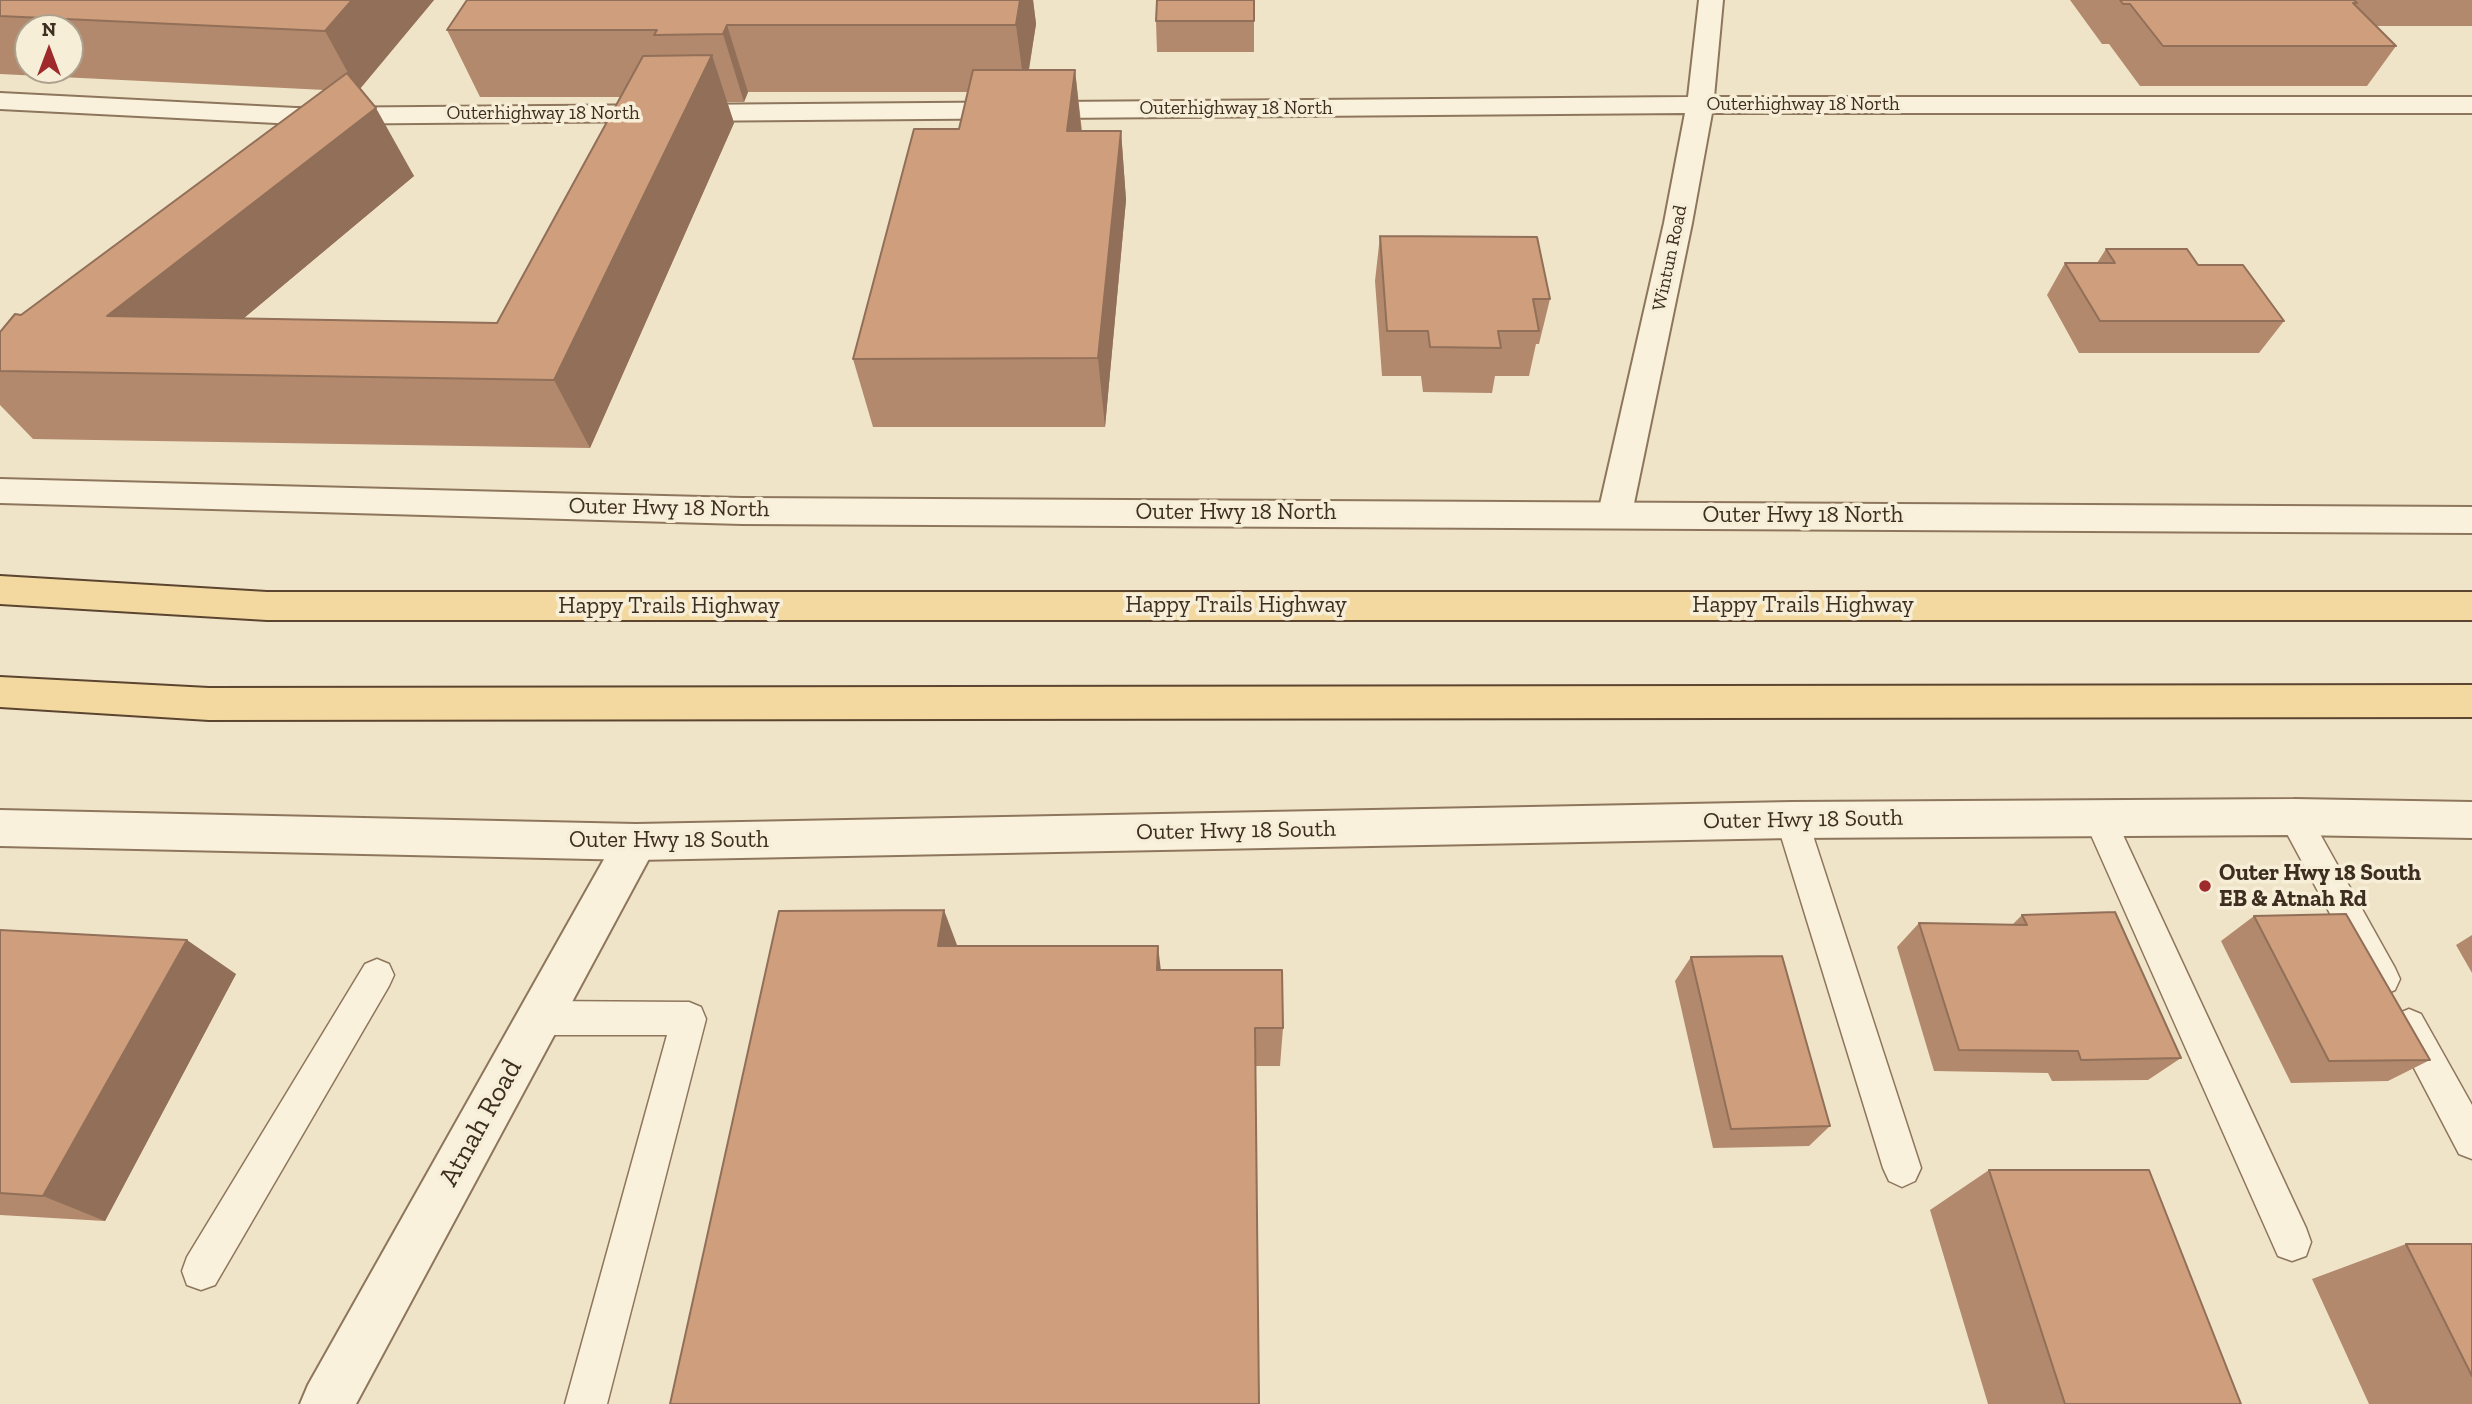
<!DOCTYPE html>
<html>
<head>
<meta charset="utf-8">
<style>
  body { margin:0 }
  #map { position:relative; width:2472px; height:1404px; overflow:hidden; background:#f0e4c8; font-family:"Zilla Slab",serif }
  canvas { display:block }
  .north { position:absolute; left:14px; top:14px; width:70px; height:70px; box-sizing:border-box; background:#f7eed8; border:2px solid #ada18e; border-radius:50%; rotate:0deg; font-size:19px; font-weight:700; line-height:28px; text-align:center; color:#3d2e20 }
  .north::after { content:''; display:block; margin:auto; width:24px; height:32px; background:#9e2a2b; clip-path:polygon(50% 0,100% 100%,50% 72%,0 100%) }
</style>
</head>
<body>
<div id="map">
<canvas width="2472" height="1404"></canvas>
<div class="north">N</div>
</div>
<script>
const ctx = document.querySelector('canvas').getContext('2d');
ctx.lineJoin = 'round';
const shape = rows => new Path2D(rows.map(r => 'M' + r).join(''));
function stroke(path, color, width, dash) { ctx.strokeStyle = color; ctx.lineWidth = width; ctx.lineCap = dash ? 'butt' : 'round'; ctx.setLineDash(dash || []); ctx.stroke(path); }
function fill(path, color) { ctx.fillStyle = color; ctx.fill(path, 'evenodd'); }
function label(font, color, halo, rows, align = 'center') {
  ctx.font = font + ' "Zilla Slab",serif'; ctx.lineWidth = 7; ctx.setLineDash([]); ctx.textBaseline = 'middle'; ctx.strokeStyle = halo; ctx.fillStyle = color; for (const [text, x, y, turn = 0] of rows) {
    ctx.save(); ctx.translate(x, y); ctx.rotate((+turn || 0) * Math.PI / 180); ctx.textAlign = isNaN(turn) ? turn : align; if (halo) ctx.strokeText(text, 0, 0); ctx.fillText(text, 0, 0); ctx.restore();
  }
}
const service = shape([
  [2099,803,2110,807,2306,1228,2311,1242,2306,1256,2292,1261,2278,1256,2083,817,2088,807,2099,803],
  [2294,803,2305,807,2395,968,2400,979,2395,990,2383,995,2371,990,2278,817,2283,807,2294,803],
  [1792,806,1803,810,1808,820,1921,1168,1915,1181,1902,1187,1889,1181,1883,1168,1776,820,1781,810,1792,806],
  [377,959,389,964,394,975,389,986,215,1285,201,1290,187,1285,182,1271,187,1257,365,964,377,959],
  [538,1001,689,1002,701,1007,706,1019,607,1404,565,1404,667,1035,538,1035,526,1030,521,1018,526,1006,538,1001],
  [2409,1009,2421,1014,2472,1105,2472,1159,2459,1154,2392,1026,2397,1014,2409,1009]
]);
const minor = shape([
  [1699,0,1723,0,1714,97,2472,97,2472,113,1712,113,1692,223,1632,513,1627,522,1615,526,1603,522,1598,513,1664,223,1685,113,296,124,0,109,0,93,296,108,1688,97,1699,0],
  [636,824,651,829,657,842,651,855,356,1404,300,1404,308,1385,621,829,636,824]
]);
const tertiary = shape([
  [0,479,742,498,2472,507,2472,533,742,524,0,503,0,479],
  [2294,799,2472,802,2472,838,2294,835,1792,838,636,860,0,846,0,810,636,824,1792,802,2294,799]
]);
const primary = shape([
  [0,576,267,592,2472,592,2472,620,267,620,0,604,0,576],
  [0,677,209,688,2472,685,2472,717,209,720,0,707,0,677]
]);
const wall = shape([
  [0,0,434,0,360,89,414,176,244,318,497,323,620,97,480,97,447,30,467,0,1033,0,1036,24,1029,70,1075,70,1082,131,1121,131,1126,200,1105,427,873,427,853,359,959,129,968,92,748,92,744,102,727,102,734,123,590,448,33,439,0,405,0,332,21,315,325,90,0,74],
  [28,28,70,28,70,70,28,70],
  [1254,0,1254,52,1157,52,1156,21],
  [2070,0,2472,0,2472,26,2376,26,2396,46,2367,86,2140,86,2109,44,2102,44],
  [1380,236,1550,299,1539,344,1536,344,1529,376,1495,376,1492,393,1423,392,1421,376,1382,376,1375,281],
  [2106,249,2198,265,2284,321,2259,353,2079,353,2047,295,2065,263,2097,263],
  [2022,915,2181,1058,2148,1080,2052,1081,2048,1073,1934,1071,1897,947,1919,923,2012,925],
  [2254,916,2430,1060,2388,1081,2291,1083,2221,941],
  [0,930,236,974,105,1221,0,1215],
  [2472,935,2472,973,2456,945],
  [957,946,1161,970,1283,1028,1280,1066,1255,1066],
  [1691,957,1830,1126,1809,1146,1713,1148,1675,981],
  [1989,1170,2241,1404,1988,1404,1930,1210],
  [2406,1244,2472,1244,2472,1404,2369,1404,2312,1279]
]);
const shadedWall = shape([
  [352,0,434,0,358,91,325,31],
  [1020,0,1033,0,1036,24,1025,92,1016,25],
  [727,25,748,92,744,102,723,34],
  [712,55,734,123,590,448,554,380],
  [1075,70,1082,138,1067,131],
  [376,108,414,176,177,374,107,316],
  [1121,131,1126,200,1105,427,1098,358],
  [944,910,960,953,938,946],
  [187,940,236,974,105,1221,43,1196],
  [1158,946,1163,988,1157,970]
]);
const building = shape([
  [0,0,352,0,325,31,0,16,0,0],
  [467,0,1020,0,1016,25,727,25,723,34,654,35,657,30,447,30,467,0],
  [1157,0,1254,0,1254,21,1156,21,1157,0],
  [2120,0,2354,0,2357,3,2353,3,2396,46,2163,46,2130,4,2123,4,2120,0],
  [712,55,554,380,0,371,0,332,15,314,21,315,347,73,376,108,107,316,497,323,643,56,712,55],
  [973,70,1075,70,1067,131,1121,131,1098,358,853,359,914,129,959,129,973,70],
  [1380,236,1537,237,1550,299,1533,299,1539,331,1498,331,1501,348,1430,347,1428,331,1387,331,1380,236],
  [2106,249,2187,249,2198,265,2243,265,2284,321,2100,321,2065,263,2115,263,2106,249],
  [944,910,938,946,1158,946,1157,970,1282,970,1283,1028,1255,1028,1259,1404,670,1404,779,911,944,910],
  [2115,912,2181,1058,2081,1060,2078,1051,1959,1050,1919,923,2027,925,2022,915,2115,912],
  [2346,914,2430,1060,2329,1061,2254,916,2346,914],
  [0,930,187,940,43,1196,0,1193,0,930],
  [1782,956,1830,1126,1731,1129,1691,957,1782,956],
  [1989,1170,2149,1170,2241,1404,2065,1404,1989,1170],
  [2406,1244,2472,1244,2472,1376,2406,1244]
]);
const markers = [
  [2205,886,7,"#9e2a2b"]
];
const farStreetnames = [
  ["Outerhighway 18 North",1803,105],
  ["Outerhighway 18 North",1236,109],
  ["Outerhighway 18 North",543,114],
  ["Wintun Road",1670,258,-78]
];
const streetNames = [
  ["Outer Hwy 18 North",669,508,1],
  ["Outer Hwy 18 North",1236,512],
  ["Outer Hwy 18 North",1803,515],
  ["Happy Trails Highway",1236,605],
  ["Happy Trails Highway",1803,605],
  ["Happy Trails Highway",669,606],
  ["Outer Hwy 18 South",1803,820,-1],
  ["Outer Hwy 18 South",1236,831,-1],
  ["Outer Hwy 18 South",669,840]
];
const poiNames = [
  ["Outer Hwy 18 South",2219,873],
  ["EB & Atnah Rd",2219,899]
];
const nearStreetnames = [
  ["Atnah Road",481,1123,-61]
];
stroke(service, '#8d765c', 3);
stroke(minor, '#8d765c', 4);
stroke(tertiary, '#8d765c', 4);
stroke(primary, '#5b4430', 4);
fill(service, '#faf1dc');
fill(minor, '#faf1dc');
fill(tertiary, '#faf1dc');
fill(primary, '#f3d9a0');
fill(wall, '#b2896c');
fill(shadedWall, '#916f58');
fill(building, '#cf9f7d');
stroke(building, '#916f58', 2);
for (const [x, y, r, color] of markers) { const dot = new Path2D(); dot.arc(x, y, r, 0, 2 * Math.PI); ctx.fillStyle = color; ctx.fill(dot); stroke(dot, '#f7eed8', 2.5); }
label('19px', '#3d2e20', '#f7eed8', farStreetnames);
label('23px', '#3d2e20', '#f7eed8', streetNames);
label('bold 23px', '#3d2e20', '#f7eed8', poiNames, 'left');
label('28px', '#3d2e20', '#f7eed8', nearStreetnames);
</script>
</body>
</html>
